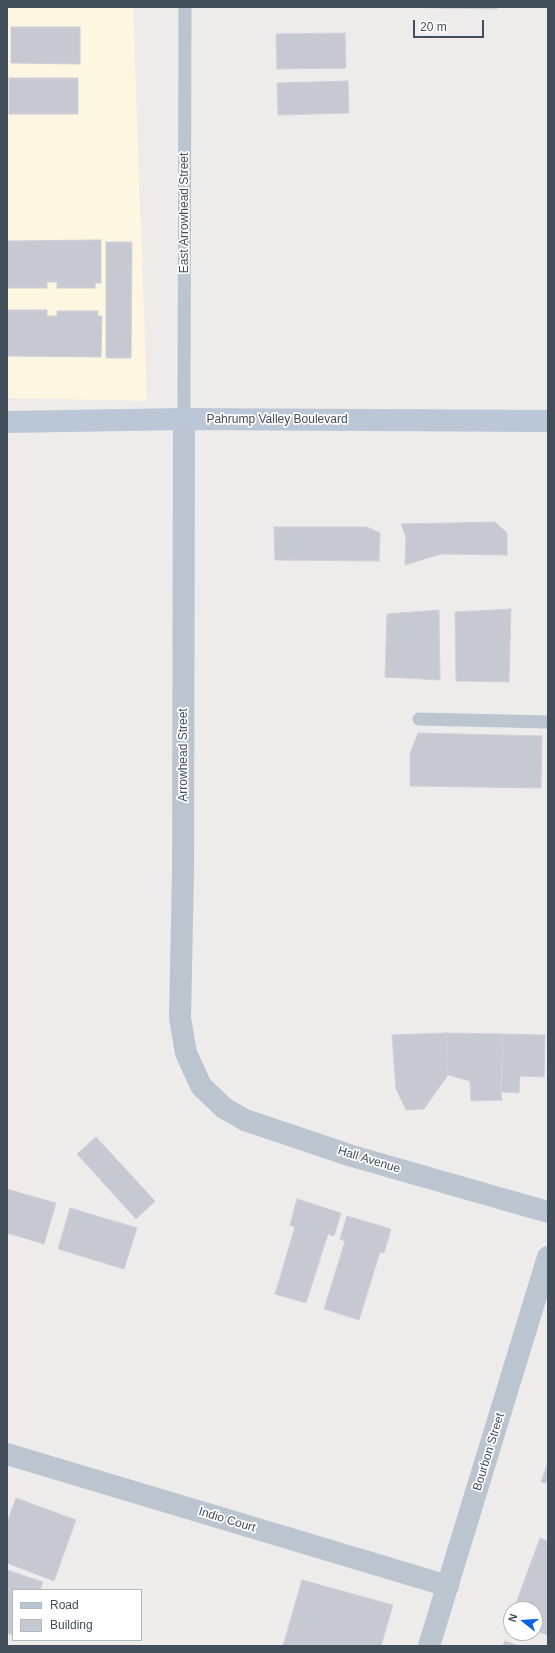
<!DOCTYPE html>
<html>
<head>
<meta charset="utf-8">
<style>
  body { margin:0 }
  #map { position:relative; width:555px; height:1653px; overflow:hidden; background:#eeebeb; font-family:Helvetica,sans-serif }
  canvas { display:block }
  .frame { position:absolute; inset:0; border:8px solid #424e59; pointer-events:none }
  .legend { position:absolute; left:12px; top:1589px; width:130px; height:52px; box-sizing:border-box; background:#fff; border:1px solid #b3b8bd; margin:0; padding:5px 7px; list-style:none; font-size:12px; color:#424e59 }
  .legend li { display:flex; align-items:center; gap:8px; height:20px }
  .legend b { width:20px; border:1px solid #b3b8bd }
  .north { position:absolute; left:503px; top:1601px; width:40px; height:40px; box-sizing:border-box; background:#fff; border:1px solid #b3b8bd; border-radius:50%; rotate:287deg; font-size:11px; font-weight:700; line-height:16px; text-align:center; color:#424e59 }
  .north::after { content:''; display:block; margin:auto; width:14px; height:18px; background:#0c62e6; clip-path:polygon(50% 0,100% 100%,50% 72%,0 100%) }
  .scale { position:absolute; left:413px; top:20px; width:71px; height:18px; box-sizing:border-box; border:2px solid #424e59; border-top:0; padding-left:5px; font-size:12px; line-height:14px; white-space:nowrap; color:#424e59; -webkit-text-stroke:3px #fff; paint-order:stroke }
</style>
</head>
<body>
<div id="map">
<canvas width="555" height="1653"></canvas>
<div class="frame"></div>
<ul class="legend">
<li><b style="height:5px;background:#bbc7d6"></b>Road</li>
<li><b style="height:11px;background:#c6c9d2"></b>Building</li>
</ul>
<div class="north">N</div>
<div class="scale">20 m</div>
</div>
<script>
const ctx = document.querySelector('canvas').getContext('2d');
ctx.lineJoin = 'round';
function fill(path, color) { ctx.fillStyle = color; ctx.fill(path, 'evenodd'); }
const shape = rows => new Path2D(rows.map(r => 'M' + r).join(''));
function stroke(path, color, width, dash) { ctx.strokeStyle = color; ctx.lineWidth = width; ctx.lineCap = dash ? 'butt' : 'round'; ctx.setLineDash(dash || []); ctx.stroke(path); }
function label(font, color, halo, rows, align = 'center') {
  ctx.font = font + ' Helvetica,sans-serif'; ctx.lineWidth = 3.5; ctx.setLineDash([]); ctx.textBaseline = 'middle'; ctx.strokeStyle = halo; ctx.fillStyle = color; for (const [text, x, y, turn = 0] of rows) {
    ctx.save(); ctx.translate(x, y); ctx.rotate((+turn || 0) * Math.PI / 180); ctx.textAlign = isNaN(turn) ? turn : align; if (halo) ctx.strokeText(text, 0, 0); ctx.fillText(text, 0, 0); ctx.restore();
  }
}
const commercial = shape([
  [7,7,133,7,147,401,7,398]
]);
const building = shape([
  [385,7,497,7,497,9,385,7],
  [11,27,80,27,80,64,11,63,11,27],
  [345,33,346,68,277,69,276,34,345,33],
  [9,78,78,78,78,114,9,114,9,78],
  [348,81,349,113,278,115,277,83,348,81],
  [101,240,101,283,95,283,95,288,57,288,57,282,47,282,47,288,7,288,7,241,101,240],
  [106,242,132,242,131,358,106,358,106,242],
  [8,310,47,310,47,316,57,316,57,311,98,311,98,316,102,316,101,357,7,356,8,310],
  [495,522,507,533,507,555,441,554,405,565,406,537,401,524,495,522],
  [274,527,367,527,380,533,379,561,275,560,274,527],
  [511,609,509,682,456,681,455,612,511,609],
  [439,610,440,680,385,677,387,614,439,610],
  [418,733,542,736,541,788,410,786,410,753,418,733],
  [446,1033,448,1075,424,1109,406,1110,396,1089,392,1035,446,1033],
  [446,1033,503,1034,501,1092,502,1100,471,1101,470,1081,448,1075,446,1033],
  [503,1034,545,1035,544,1077,520,1076,519,1093,501,1092,503,1034],
  [96,1137,155,1201,136,1219,77,1154,96,1137],
  [7,1189,56,1203,44,1244,7,1233,7,1189],
  [297,1199,341,1213,334,1236,328,1234,306,1303,275,1294,295,1227,290,1225,297,1199],
  [70,1208,137,1228,124,1269,58,1249,70,1208],
  [347,1216,391,1229,384,1253,380,1252,359,1320,324,1309,345,1241,340,1239,347,1216],
  [548,1462,548,1483,541,1482,548,1462],
  [16,1498,76,1520,54,1581,7,1563,7,1523,16,1498],
  [540,1538,548,1541,548,1635,535,1631,535,1609,514,1609,540,1538],
  [7,1570,43,1582,40,1590,13,1590,13,1635,7,1633,7,1570],
  [302,1580,393,1605,381,1646,283,1646,302,1580],
  [505,1641,519,1646,503,1646,505,1641]
]);
const service = shape([
  [184,419,185,7],
  [419,719,548,722]
]);
const minor = shape([
  [184,419,183,871,180,1018,186,1053,201,1086,224,1108,245,1120,352,1156,548,1212],
  [7,1454,448,1586],
  [429,1646,548,1257]
]);
const secondary = shape([
  [7,422,184,419,548,421]
]);
const streetNames = [
  ["East Arrowhead Street",185,213,-90],
  ["Pahrump Valley Boulevard",277,420],
  ["Arrowhead Street",184,755,-90],
  ["Hall Avenue",369,1160,17],
  ["Bourbon Street",489,1452,-73],
  ["Indio Court",227,1520,17]
];
fill(commercial, '#fdf6e0');
fill(building, '#c6c9d2');
stroke(building, '#ced1d8', 1);
stroke(service, '#bac5cf', 13);
stroke(minor, '#bac5cf', 22);
stroke(secondary, '#bbc7d6', 22);
label('12px', '#424e59', '#fff', streetNames);
</script>
</body>
</html>
